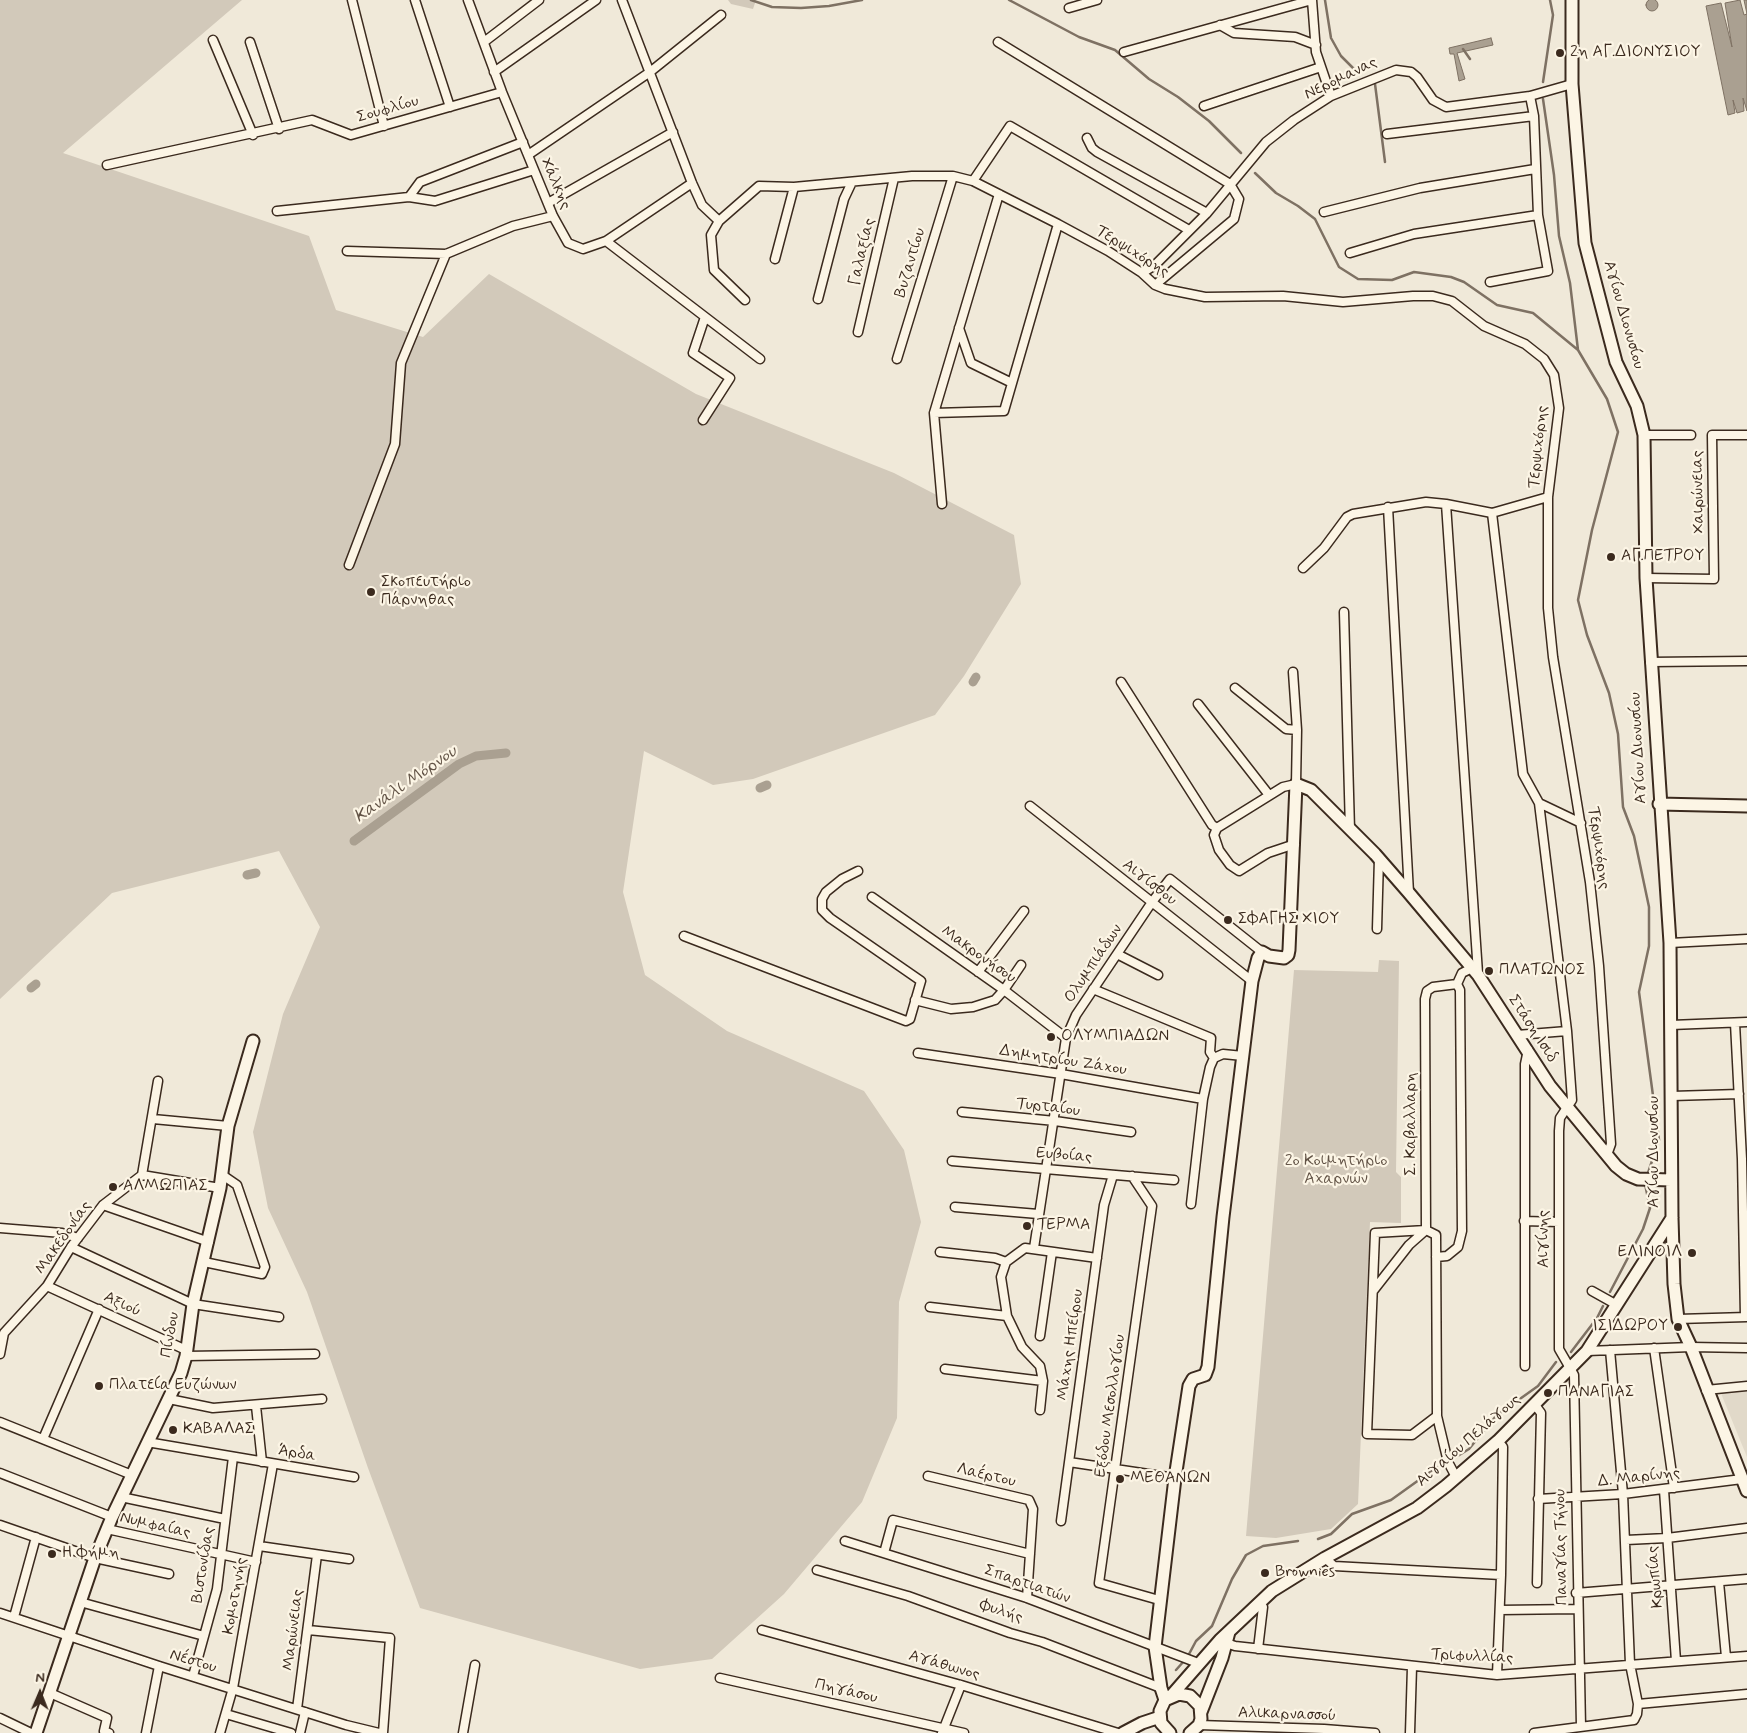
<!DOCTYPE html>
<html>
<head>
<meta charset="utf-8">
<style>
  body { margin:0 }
  #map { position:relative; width:1747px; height:1733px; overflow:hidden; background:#f0e9d9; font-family:Mynerve,sans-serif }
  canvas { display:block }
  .north { position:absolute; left:15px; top:1668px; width:50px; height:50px; -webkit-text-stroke:4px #fcf5e5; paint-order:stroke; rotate:1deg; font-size:14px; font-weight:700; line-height:20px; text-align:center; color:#3b2a1e }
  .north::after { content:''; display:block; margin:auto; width:18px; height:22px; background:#3b2a1e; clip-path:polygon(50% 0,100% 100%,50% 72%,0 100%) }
</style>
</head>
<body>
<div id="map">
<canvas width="1747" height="1733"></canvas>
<div class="north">N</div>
</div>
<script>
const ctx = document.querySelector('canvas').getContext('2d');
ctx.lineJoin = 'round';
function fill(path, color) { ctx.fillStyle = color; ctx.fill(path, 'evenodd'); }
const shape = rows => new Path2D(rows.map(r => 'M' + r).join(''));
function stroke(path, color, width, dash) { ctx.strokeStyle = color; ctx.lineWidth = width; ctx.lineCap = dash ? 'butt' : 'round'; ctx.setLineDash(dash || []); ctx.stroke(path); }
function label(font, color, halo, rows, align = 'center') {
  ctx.font = font + ' Mynerve,sans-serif'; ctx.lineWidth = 4.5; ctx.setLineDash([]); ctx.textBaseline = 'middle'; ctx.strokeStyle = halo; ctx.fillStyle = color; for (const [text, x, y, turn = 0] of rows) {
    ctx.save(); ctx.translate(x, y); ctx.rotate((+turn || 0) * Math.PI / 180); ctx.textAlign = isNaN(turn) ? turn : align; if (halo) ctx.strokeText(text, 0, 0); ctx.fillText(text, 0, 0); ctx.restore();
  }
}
const built = shape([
  [1747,1389,1747,1457,1720,1391]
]);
const green = shape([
  [0,0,242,0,63,153,309,236,336,310,423,337,489,274,696,394,894,473,1014,535,1021,584,964,676,935,715,753,779,713,785,644,751,623,892,645,975,727,1031,864,1091,904,1150,921,1222,899,1302,897,1418,862,1502,784,1594,712,1659,640,1669,420,1608,368,1468,307,1292,268,1208,253,1132,283,1014,320,927,279,851,112,893,0,999],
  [728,0,756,0,753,9,731,4],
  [1379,960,1399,961,1396,1172,1401,1177,1401,1223,1370,1222,1358,1504,1331,1529,1276,1538,1246,1536,1294,970,1378,972]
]);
const water = shape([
  '1646 5a6 6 0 1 1 12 0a6 6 0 1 1-12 0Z',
  [1740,0,1744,15,1747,14,1744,0,1747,0,1747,111,1743,98,1744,111,1737,113,1733,100,1735,113,1728,115,1706,6,1721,3,1732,47,1725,3,1740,0],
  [1491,38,1493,45,1457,53,1465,79,1459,81,1454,54,1450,54,1449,48,1491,38]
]);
const stream = shape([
  [751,0,772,7,801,8,829,6,862,0],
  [1009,0,1079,37,1115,50,1149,79,1178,97,1209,121,1241,153],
  [1325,0,1331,38,1341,56,1356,71],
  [1463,49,1470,59],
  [1543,82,1553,15,1550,0],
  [1375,84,1385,162],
  [1543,99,1554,175,1559,236,1570,283,1578,350,1607,399,1618,432,1592,530,1578,600,1587,635,1609,693,1618,734,1623,807,1634,836,1649,907,1649,946,1639,992,1659,1140,1647,1176],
  [1255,173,1276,193,1298,206,1315,219,1339,267,1358,279,1392,280,1414,272,1451,277,1464,282,1497,305,1533,313,1578,350],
  [1610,1292,1643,1229,1650,1208,1645,1184],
  [1571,1352,1597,1318,1603,1306],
  [1456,1457,1469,1449,1496,1416,1538,1386,1556,1362],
  [1318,1539,1331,1534,1352,1514,1391,1500,1437,1467],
  [1188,1656,1196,1641,1212,1626,1232,1579,1246,1555,1263,1546,1298,1541],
  [1176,1670,1184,1661]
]);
const canal = shape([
  [973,682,976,677],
  [760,788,767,785],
  [354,841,459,764,476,756,506,753],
  [247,875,256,873],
  [31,988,36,984]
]);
const street = shape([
  [352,0,384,126],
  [415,0,450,107],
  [468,0,502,92,553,216,568,243,583,249,606,241,692,183],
  [622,0,692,183,702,205,719,221],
  [1069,8,1097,0],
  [1220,25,1234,33,1295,37,1316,45],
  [213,40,253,135],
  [250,42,279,129],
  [484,42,539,0],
  [998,42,1230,184,1239,199,1234,219,1155,285],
  [1124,52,1312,0,1316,52,1331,96],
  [494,72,596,0],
  [1204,106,1321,67],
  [1387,134,1534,116],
  [1087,138,1092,148,1097,152,1207,213],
  [528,155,650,72,721,15],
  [107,165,312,120,351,135,502,92],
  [973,181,1010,126,1189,230],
  [409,197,420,182,523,142],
  [548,203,673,132],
  [277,211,409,197,435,201,534,170],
  [1324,212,1420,188,1535,169],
  [606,241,760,359],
  [347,251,446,254,513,226,553,216],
  [1350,253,1414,234,1538,215],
  [775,259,794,187],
  [1142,273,1155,265,1207,213,1266,142,1294,120,1331,96,1396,70,1411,72,1417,77,1433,100,1446,107,1530,96,1572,84],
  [1490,282,1548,271,1538,215,1534,116,1530,96],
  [818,299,844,199,852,182],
  [745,300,714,270,711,235,719,221,759,186,794,187,912,176,953,176,973,181,1058,224,1108,251,1142,273,1155,285,1165,289,1205,297,1283,296,1343,302,1413,296,1433,296,1452,301,1484,326,1525,344,1544,359,1554,375,1559,408,1548,497,1548,608,1553,657,1590,882,1599,966,1611,1144,1607,1155],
  [959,328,971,363,1012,383],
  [858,332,894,178],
  [897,359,953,176],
  [934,413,1004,411,1058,224],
  [703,420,730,378,693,353,705,317],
  [1644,435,1691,435],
  [942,504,934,413,999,194],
  [1446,504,1478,973],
  [1388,507,1409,893],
  [1492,513,1548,497],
  [349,565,395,444,401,363,446,254],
  [1303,568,1324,548,1347,517,1353,514,1426,502,1446,504,1492,513,1523,774,1539,803,1581,823],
  [1646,578,1714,579,1712,435,1747,435],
  [1344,612,1350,830],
  [1650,662,1747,661],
  [1121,682,1212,825,1217,828,1283,787,1296,784,1297,730,1293,672],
  [1235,688,1286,729,1297,730],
  [1198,704,1269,795],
  [1539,803,1567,1031,1572,1100,1560,1118,1559,1131,1559,1349,1574,1375,1581,1726],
  [1030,806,1252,981],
  [1217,828,1214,835,1219,850,1230,865,1239,871,1268,853,1295,844],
  [872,897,1004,990,1066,1038],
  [1377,929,1379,858],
  [684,936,906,1021,910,1019,921,981,830,918,822,910,822,899,826,892,842,879,858,871],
  [1670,943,1747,939],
  [1117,954,1158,975],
  [978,972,1024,911],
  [1093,989,1211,1038,1210,1052,1214,1058],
  [915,1000,951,1009,973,1007,995,1000,1004,990,1021,965],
  [1735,1023,1742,1159,1745,1317],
  [1671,1025,1747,1022],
  [1517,1035,1567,1031],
  [918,1053,1061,1074,1203,1099],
  [1672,1096,1739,1094],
  [962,1112,1055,1121,1131,1132],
  [153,1119,228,1126],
  [952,1161,1174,1180],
  [142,1175,220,1188],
  [1132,1176,1152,1206,1099,1583,1159,1600],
  [1191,1204,1203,1099,1210,1067,1214,1058,1223,1054,1243,1056],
  [103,1205,209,1242],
  [955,1207,1038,1214],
  [1524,1221,1559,1222],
  [0,1228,62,1233,78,1238],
  [1426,1230,1436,1235,1437,1416,1412,1435,1367,1434,1375,1233,1426,1230],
  [71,1247,193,1304,279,1317],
  [1034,1248,1066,1038,1076,1015,1152,902,1170,879,1262,952],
  [940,1252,995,1258,1006,1262],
  [1436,1257,1447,1256,1458,1247,1462,1231,1460,990,1457,984],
  [204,1262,262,1274,265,1267,237,1185,221,1174],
  [47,1286,186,1350],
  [1373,1291,1409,1245,1426,1230,1425,999,1427,991,1433,987,1457,984,1462,973,1472,968],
  [1592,1291,1617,1305],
  [930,1307,1007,1316],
  [1678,1319,1747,1317],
  [1040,1336,1052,1252],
  [1654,1348,1674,1488],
  [1587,1351,1691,1347,1747,1348],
  [0,1354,4,1333,47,1286,71,1247,103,1205,142,1175,158,1081],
  [186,1356,315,1354],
  [1525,1366,1525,1064,1528,1050],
  [945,1369,1043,1381],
  [1706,1390,1747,1386],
  [169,1399,213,1408,322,1399],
  [1535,1405,1541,1413,1537,1583],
  [256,1406,262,1462],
  [1040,1410,1043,1381,1040,1366,1022,1347,1007,1316,1001,1277,1006,1262,1025,1248,1097,1258],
  [1437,1416,1448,1462,1456,1477],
  [0,1422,132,1475],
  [43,1439,99,1309],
  [147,1442,354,1477],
  [1069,1462,1175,1478],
  [0,1473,112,1517],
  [928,1476,1029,1500,1033,1509,1027,1598],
  [1664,1490,1676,1661],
  [121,1497,225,1519],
  [1538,1499,1623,1494,1742,1479],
  [1061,1521,1104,1205,1113,1175],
  [0,1525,95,1558,169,1574],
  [107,1529,256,1562],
  [1626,1540,1667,1538,1747,1528],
  [845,1541,1027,1598,1198,1663],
  [259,1546,349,1559],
  [884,1553,893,1520,1030,1554],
  [1325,1558,1334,1566,1501,1575],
  [817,1570,908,1596,1010,1633,1042,1642,1161,1688],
  [1719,1582,1726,1657],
  [1576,1593,1747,1579],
  [80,1602,204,1636],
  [1500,1610,1577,1609],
  [0,1613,159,1666,346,1725,379,1733],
  [14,1617,36,1537],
  [308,1630,390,1638,383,1733],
  [762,1630,961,1685,1118,1733],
  [1226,1643,1235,1646,1497,1675,1747,1656],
  [1258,1649,1263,1607,1259,1603],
  [1497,1675,1501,1575,1503,1447,1498,1441],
  [193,1676,217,1589,233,1457],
  [720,1678,964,1733],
  [50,1693,107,1718,104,1731,109,1733],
  [1638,1704,1747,1694],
  [297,1709,317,1555],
  [226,1714,291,1733],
  [0,1718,31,1733],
  [1199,1725,1324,1729,1375,1733],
  [146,1733,159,1666],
  [220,1733,233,1688,273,1464],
  [300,1733,305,1712],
  [463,1733,475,1665],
  [942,1733,961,1685],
  [1410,1733,1412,1667],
  [1534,1733,1634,1720,1637,1714,1638,1704,1630,1664,1623,1494,1610,1350]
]);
const secondary = shape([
  [1572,0,1572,84,1585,243,1616,362,1637,406,1644,435,1646,578,1670,943,1672,1218,1674,1284,1678,1319,1691,1347,1747,1491],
  [1659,804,1747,806],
  [1171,1696,1220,1640,1272,1591,1325,1558,1417,1508,1446,1486,1498,1441,1587,1351,1672,1218],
  [1165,1700,1161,1688,1155,1647,1175,1478,1189,1386,1193,1379,1205,1375,1208,1367,1223,1217,1252,981,1258,958,1262,952,1269,956,1284,958,1288,955,1289,950,1296,784,1311,790,1375,854,1409,893,1478,975,1550,1086,1616,1166,1626,1174,1638,1179,1671,1180],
  [1201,1712,1222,1658,1229,1632],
  [36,1733,95,1558,112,1517,181,1373,186,1356,193,1304,220,1188,228,1126,253,1041],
  [1123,1733,1142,1723,1160,1717],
  [1170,1733,1161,1723,1160,1711,1165,1700,1179,1694,1190,1696,1200,1706,1201,1719,1199,1725,1190,1733]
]);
const markers = [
  [1560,53,5,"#3b2a1e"],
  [1611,557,5,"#3b2a1e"],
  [371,592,5,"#3b2a1e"],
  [1228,920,5,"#3b2a1e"],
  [1489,971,5,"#3b2a1e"],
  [1051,1037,5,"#3b2a1e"],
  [113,1187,5,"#3b2a1e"],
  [1027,1226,5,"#3b2a1e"],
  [1692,1253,5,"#3b2a1e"],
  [1678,1327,5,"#3b2a1e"],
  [99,1386,5,"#3b2a1e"],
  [1548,1393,5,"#3b2a1e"],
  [173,1430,5,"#3b2a1e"],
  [1120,1479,5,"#3b2a1e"],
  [52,1554,5,"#3b2a1e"],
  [1265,1573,5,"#3b2a1e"]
];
const poiNames = [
  ["2η ΑΓ.ΔΙΟΝΥΣΙΟΥ",1570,53],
  ["ΑΓ.ΠΕΤΡΟΥ",1621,557],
  ["Σκοπευτήριο",381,583],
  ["Πάρνηθας",381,601],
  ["ΣΦΑΓΗΣ ΧΙΟΥ",1238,920],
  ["ΠΛΑΤΩΝΟΣ",1499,971],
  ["ΟΛΥΜΠΙΑΔΩΝ",1061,1037],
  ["ΑΛΜΩΠΙΑΣ",123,1187],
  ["ΤΕΡΜΑ",1037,1226],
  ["ΕΛΙΝΟΙΛ",1682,1253,"right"],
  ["ΙΣΙΔΩΡΟΥ",1668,1327,"right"],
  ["Πλατεία Ευζώνων",109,1386],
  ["ΠΑΝΑΓΙΑΣ",1558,1393],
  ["ΚΑΒΑΛΑΣ",183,1430],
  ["ΜΕΘΑΝΩΝ",1130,1479],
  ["Η Φήμη",62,1554],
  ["Brownies",1275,1573]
];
const streetNames = [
  ["Νερομανας",1341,79,-26],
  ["Σουφλίου",388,110,-16],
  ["Χάλκης",555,184,67],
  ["Γαλαξίας",863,252,-77],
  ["Τερψιχόρης",1132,252,32],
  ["Βυζαντίου",911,263,-73],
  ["Αγίου Διονυσίου",1623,315,74],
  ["Τερψιχόρης",1539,447,-84],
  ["Χαιρώνειας",1699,492,-91],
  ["Αγίου Διονυσίου",1639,748,-93],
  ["Τερψιχόρης",1598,848,82],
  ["Αιγίσθου",1149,883,38],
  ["Μακρονήσου",978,955,35],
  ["Ολυμπιάδων",1094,964,-56],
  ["Στάση Ισιδ",1532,1029,57],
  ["Δημητρίου Ζάχου",1063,1061,9],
  ["Τυρταίου",1048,1108,7],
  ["Σ. Καβαλλαρη",1412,1124,-90],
  ["Αγίου Διονυσίου",1655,1152,-90],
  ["Ευβοίας",1064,1156,5],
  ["Μακεδονίας",64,1238,-55],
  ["Αιγίνης",1545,1239,-90],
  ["Αξιού",122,1305,25],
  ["Πίνδου",171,1335,-80],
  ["Μάχης Ηπείρου",1071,1345,-82],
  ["Εξόδου Μεσολλογίου",1111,1406,-82],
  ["Αιγαίου Πελάγους",1469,1441,-41],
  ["Άρδα",297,1454,9],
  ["Λαέρτου",986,1476,13],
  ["Δ. Μαρίνης",1639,1478,-6],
  ["Νυμφαίας",155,1526,13],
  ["Παναγίας Τήνου",1562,1547,-91],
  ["Βιστονίδας",204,1565,-81],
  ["Κρωπίας",1656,1577,-95],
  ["Σπαρτιατών",1027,1585,19],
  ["Κομοτηνής",236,1596,-80],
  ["Φυλής",1001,1612,19],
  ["Μαρώνειας",294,1630,-83],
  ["Τριφυλλίας",1472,1657,3],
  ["Νέστου",193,1662,17],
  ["Αγάθωνος",944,1666,16],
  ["Πηγάσου",846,1692,13],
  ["Αλικαρνασσού",1287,1715,2]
];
const parkNames = [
  ["2ο Κοιμητήριο",1336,1162],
  ["Αχαρνών",1336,1180]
];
const waterNames = [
  ["Κανάλι Μόρνου",406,785,-35]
];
fill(built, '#e1d9c9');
fill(green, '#d2c9ba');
fill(water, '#aaa091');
stroke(water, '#7e7163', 1);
stroke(stream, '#7e7163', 2.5);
stroke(canal, '#aaa091', 9);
stroke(street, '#3b2a1e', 11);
stroke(secondary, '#3b2a1e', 15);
stroke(street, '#fcf5e5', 8);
stroke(secondary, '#fcf5e5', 11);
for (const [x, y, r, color] of markers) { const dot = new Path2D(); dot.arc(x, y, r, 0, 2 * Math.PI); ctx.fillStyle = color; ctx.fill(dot); stroke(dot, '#fcf5e5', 2); }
label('16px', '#3b2a1e', '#fcf5e5', poiNames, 'left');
label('16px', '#3b2a1e', '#fcf5e5', streetNames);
label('16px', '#615245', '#fcf5e5', parkNames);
label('italic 18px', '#625346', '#fcf5e5', waterNames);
</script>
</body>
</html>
